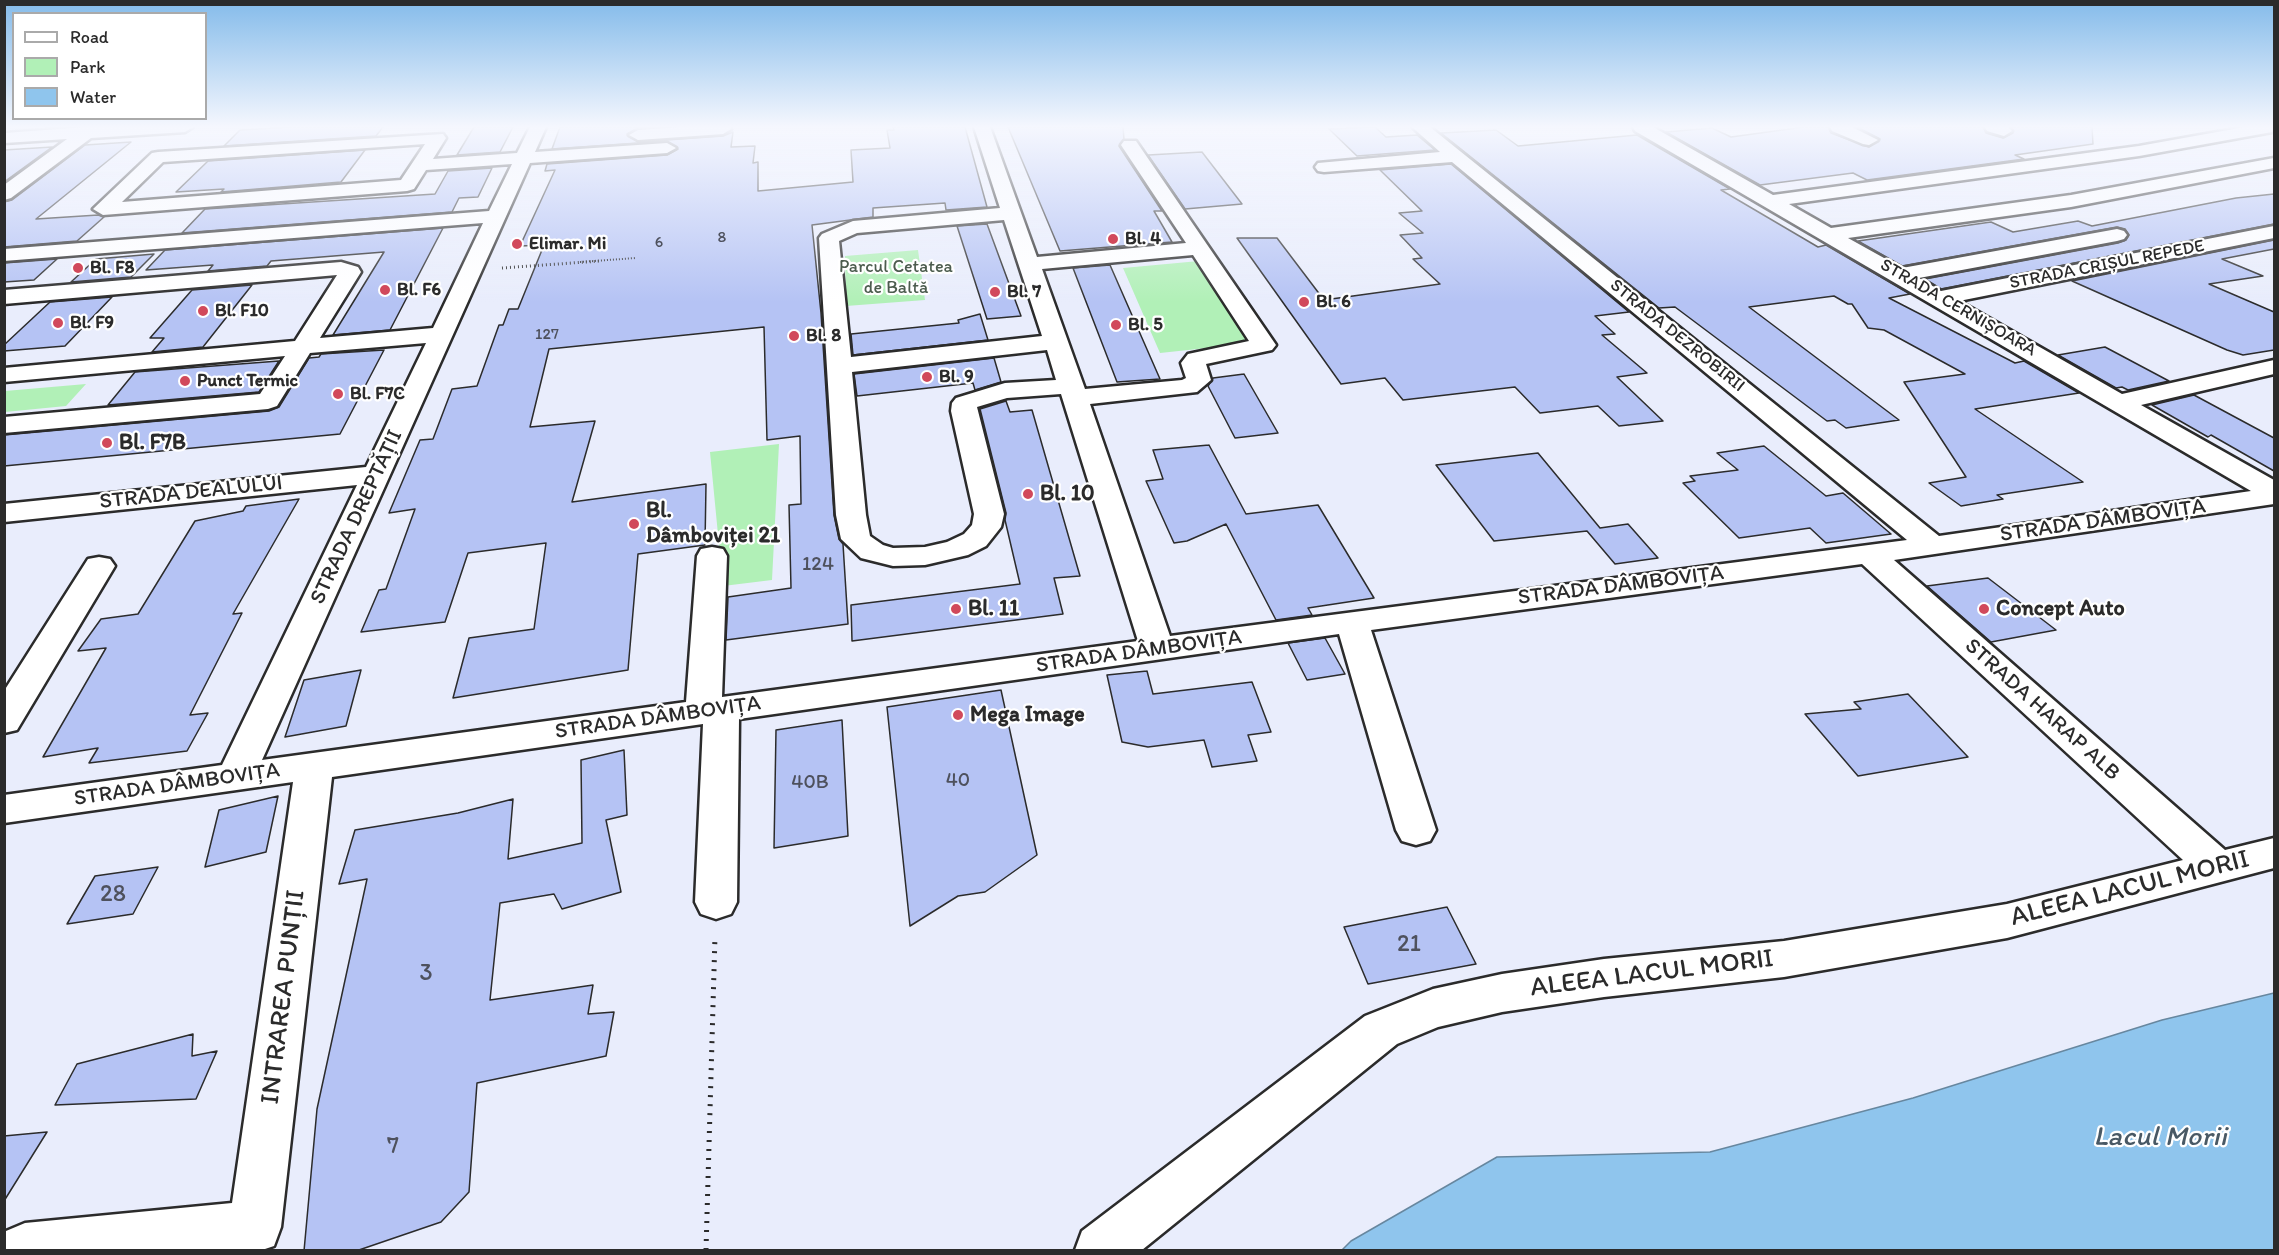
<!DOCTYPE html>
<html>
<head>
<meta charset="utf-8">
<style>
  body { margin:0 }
  #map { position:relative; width:2279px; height:1255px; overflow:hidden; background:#e9edfc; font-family:Itim,sans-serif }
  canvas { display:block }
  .frame { position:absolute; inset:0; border:6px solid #2b2b2b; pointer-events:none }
  .legend { position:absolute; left:12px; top:12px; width:195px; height:108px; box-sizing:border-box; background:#fff; border:2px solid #aaa; margin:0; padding:8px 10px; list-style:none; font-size:18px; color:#2b2b2b }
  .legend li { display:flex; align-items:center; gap:12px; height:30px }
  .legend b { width:30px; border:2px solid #aaa }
</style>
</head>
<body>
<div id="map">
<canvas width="2279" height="1255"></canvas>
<div class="frame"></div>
<ul class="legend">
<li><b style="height:8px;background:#fff"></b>Road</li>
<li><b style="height:16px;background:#b1f0b7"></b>Park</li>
<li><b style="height:16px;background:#8fc5ed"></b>Water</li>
</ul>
</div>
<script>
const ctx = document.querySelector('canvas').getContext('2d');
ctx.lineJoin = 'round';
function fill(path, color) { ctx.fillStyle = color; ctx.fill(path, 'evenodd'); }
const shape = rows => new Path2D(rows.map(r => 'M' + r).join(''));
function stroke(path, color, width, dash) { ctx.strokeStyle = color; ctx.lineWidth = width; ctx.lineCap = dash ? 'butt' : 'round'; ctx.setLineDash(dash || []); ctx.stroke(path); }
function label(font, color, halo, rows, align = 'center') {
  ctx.font = font + ' Itim,sans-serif'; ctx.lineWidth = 4.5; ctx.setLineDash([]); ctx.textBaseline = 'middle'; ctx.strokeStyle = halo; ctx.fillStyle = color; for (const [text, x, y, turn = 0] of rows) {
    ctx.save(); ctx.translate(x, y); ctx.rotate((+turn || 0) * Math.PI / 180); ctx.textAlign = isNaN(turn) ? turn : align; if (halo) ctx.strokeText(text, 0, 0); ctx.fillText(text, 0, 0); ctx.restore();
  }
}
const green = shape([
  [918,250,925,300,846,306,845,256],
  [1199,261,1254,343,1160,353,1123,268],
  [86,384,66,406,5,412,5,391],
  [779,444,772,580,723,586,710,452]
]);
const water = shape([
  [2274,993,2274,1250,1342,1250,1351,1241,1497,1157,1710,1152,1913,1098,2162,1020,2274,993]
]);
const building = shape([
  [292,127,383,127,376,136,224,146,240,130,292,127],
  [474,127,513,127,500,152,457,155,474,127],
  [560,127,653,127,638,128,627,134,638,142,723,136,733,132,731,147,755,146,753,163,758,162,758,191,853,182,851,150,890,148,887,130,894,130,893,127,965,127,987,207,946,210,945,203,873,208,873,217,812,225,821,313,834,515,839,539,843,544,848,624,726,640,728,597,791,588,789,505,801,504,800,436,767,440,764,327,549,349,530,427,595,421,572,502,706,484,705,545,638,554,628,670,453,698,469,638,534,629,546,543,468,553,445,622,361,632,379,590,386,589,415,509,389,513,420,440,433,439,452,389,477,386,499,325,503,325,509,309,518,309,544,245,520,246,555,170,545,171,547,164,667,155,678,149,667,141,552,149,560,127],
  [1008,127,1123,127,1124,139,1119,146,1162,211,1154,211,1172,242,1060,251,1008,127],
  [1375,127,1386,137,1417,135,1435,150,1357,156,1329,129,1375,127],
  [1804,127,1828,127,1831,133,1869,147,1880,139,1857,127,1983,127,1986,133,2003,138,2013,133,2011,127,2092,127,2093,144,2015,155,2024,159,1867,180,1853,173,1760,185,1666,132,1712,128,1731,137,1804,127],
  [1496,130,1518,146,1637,135,1730,189,1721,190,1818,247,1826,245,1910,294,1889,298,2015,363,2024,361,2079,393,1975,409,2083,482,1997,495,2003,499,1961,506,1929,483,1966,477,1904,382,1965,374,1884,330,1868,328,1852,304,1848,304,1834,296,1749,307,1899,420,1846,428,1835,420,1827,421,1675,307,1659,308,1441,133,1496,130],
  [131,142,36,219,98,215,104,217,77,241,4,247,4,202,12,200,85,145,131,142],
  [52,147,4,182,4,150,52,147],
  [365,150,341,182,221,192,224,189,176,192,208,161,365,150],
  [1202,152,1242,204,1185,209,1148,155,1202,152],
  [1451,164,1629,312,1595,316,1615,334,1602,335,1647,373,1617,377,1663,421,1619,426,1598,406,1540,413,1515,387,1403,400,1385,378,1341,384,1237,238,1277,238,1324,300,1440,284,1413,259,1422,258,1400,235,1423,233,1399,213,1422,211,1380,170,1451,164],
  [492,168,478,197,459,198,452,212,182,233,205,209,435,194,448,171,492,168],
  [2274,194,2274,224,1941,289,1925,279,2118,243,2126,240,2129,235,2125,229,2117,227,1902,266,1858,241,1991,222,2013,232,2078,221,2092,226,2236,198,2274,194],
  [987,224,1021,316,987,319,957,226,987,224],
  [443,228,390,330,333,335,384,252,271,261,267,266,208,271,213,265,146,270,165,250,443,228],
  [2274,240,2274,249,2222,259,2263,276,2209,284,2274,312,2274,350,2243,355,2227,350,2072,281,2274,240],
  [154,254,131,277,71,282,96,259,154,254],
  [57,259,34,280,4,282,4,263,57,259],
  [1110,265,1160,379,1117,382,1073,268,1110,265],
  [252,285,203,347,152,352,164,338,150,338,192,290,252,285],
  [112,297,65,346,4,351,4,345,50,302,112,297],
  [980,314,988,340,853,355,851,334,959,323,958,320,980,314],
  [2105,347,2169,381,2128,390,2122,387,2116,388,2058,355,2105,347],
  [384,350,340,434,4,466,4,435,269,411,279,407,309,358,319,357,321,354,384,350],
  [994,358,1001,382,975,390,973,383,857,396,854,374,994,358],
  [279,361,259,392,108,405,135,372,279,361],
  [1244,374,1278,433,1235,438,1208,386,1213,378,1244,374],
  [2194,395,2274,438,2274,471,2211,435,2208,437,2152,405,2194,395],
  [1006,401,1010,412,1032,410,1080,576,1054,578,1063,614,852,641,851,605,1020,584,1005,520,1006,513,980,409,1006,401],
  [1209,445,1246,514,1318,505,1374,598,1308,608,1312,615,1276,620,1226,524,1187,541,1174,543,1146,481,1163,479,1153,450,1209,445],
  [1764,446,1826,496,1843,493,1891,534,1826,543,1810,528,1739,538,1683,483,1695,481,1690,476,1738,470,1717,453,1764,446],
  [1538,453,1600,528,1628,524,1658,558,1615,564,1587,531,1494,541,1436,465,1538,453],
  [299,499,233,614,242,613,190,715,208,713,187,751,89,763,98,748,43,757,106,648,78,651,101,619,138,614,195,521,243,511,246,506,299,499],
  [1988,578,2056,630,1991,642,1927,586,1988,578],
  [1325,638,1345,674,1307,680,1288,643,1325,638],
  [361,670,346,726,285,737,304,680,361,670],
  [1147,671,1153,694,1252,682,1271,732,1248,735,1257,761,1212,767,1204,740,1148,747,1122,742,1107,675,1147,671],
  [1001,690,1037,855,985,892,958,896,910,926,887,707,1001,690],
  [1908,694,1968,757,1858,776,1805,714,1861,709,1854,702,1908,694],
  [842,720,848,836,774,848,776,730,842,720],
  [624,750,627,815,606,820,621,892,562,909,554,894,500,903,490,1000,593,985,588,1014,614,1012,606,1056,477,1083,469,1192,441,1222,356,1251,304,1251,317,1109,367,879,339,884,355,830,458,813,513,799,508,859,582,843,581,760,624,750],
  [278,796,266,852,205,867,219,810,278,796],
  [158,867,133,914,67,924,95,876,158,867],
  [1447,907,1476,964,1368,984,1344,927,1447,907],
  [193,1034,192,1056,217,1051,196,1099,55,1105,77,1064,193,1034],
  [47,1132,4,1201,4,1136,47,1132]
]);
const pathFar2 = shape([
  [580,262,636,258]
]);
const pathFar1 = shape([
  [502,268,600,261]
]);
const path = shape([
  [706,1250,715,936]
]);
const minor = shape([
  [86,127,193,127,185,132,91,138,11,198,4,200,4,185,67,139,4,143,4,133,86,127],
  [530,127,546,127,535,152,667,143,676,148,667,153,530,163,262,760,686,702,697,556,701,549,712,547,723,549,727,556,722,697,1138,641,1061,394,1007,398,977,407,1004,514,1001,527,986,546,968,555,925,565,893,566,861,558,841,539,836,515,819,238,822,234,853,221,1000,208,974,127,990,127,1037,257,1186,243,1121,145,1124,141,1136,141,1276,345,1272,350,1206,364,1211,380,1197,392,1090,404,1170,636,1907,540,1452,162,1324,172,1318,171,1315,167,1318,163,1440,152,1412,127,1430,127,1939,536,2251,491,1635,131,1633,127,1653,127,1773,195,2139,146,2245,127,2274,127,2272,132,2139,156,1789,204,1831,228,2071,195,2274,158,2274,168,2071,207,1848,238,1902,268,2117,229,2124,231,2127,235,2124,239,2117,241,1919,278,1941,291,2274,226,2274,238,1959,301,2122,394,2274,360,2274,374,2141,405,2274,480,2274,504,1894,560,2225,850,2274,838,2274,868,2007,938,1784,977,1604,997,1502,1012,1438,1027,1397,1044,1142,1250,1075,1250,1082,1231,1365,1016,1433,989,1502,974,1604,959,1784,941,2007,904,2183,860,1862,564,1371,630,1436,830,1430,841,1416,845,1402,841,1396,830,1339,634,739,719,737,902,731,914,716,919,701,914,695,902,703,724,332,777,281,1227,274,1246,262,1250,4,1250,6,1231,25,1223,232,1203,293,782,4,823,4,795,222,765,357,485,4,522,4,504,366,467,426,343,310,353,277,406,268,409,4,433,4,417,260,394,285,356,4,382,4,368,295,341,337,275,4,304,4,290,341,262,358,267,361,272,320,338,433,328,483,223,4,261,4,249,489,211,512,164,426,170,414,189,407,191,103,215,93,209,152,153,158,152,443,134,446,138,433,159,517,153,530,127],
  [425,144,401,180,122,202,163,162,425,144],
  [1004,220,1042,336,851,357,839,241,857,233,1004,220],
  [1193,255,1249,341,1188,354,1181,363,1186,378,1182,380,1085,389,1042,269,1193,255],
  [1047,350,1056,380,1005,383,956,398,952,403,951,411,974,514,972,525,964,534,947,542,925,547,893,548,883,545,870,536,866,515,852,372,1047,350],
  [683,127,730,127,731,129,723,134,638,140,629,135,638,130,683,127],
  [1830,127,1852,127,1878,140,1869,145,1863,144,1832,131,1830,127],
  [1985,127,2008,127,2012,131,2004,136,1987,131,1985,127],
  [99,557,110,559,115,566,17,730,4,733,4,691,88,559,99,557]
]);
const markers = [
  [1113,239,6,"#d1495b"],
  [517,244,6,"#d1495b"],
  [78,268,6,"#d1495b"],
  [385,290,6,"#d1495b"],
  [995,292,6,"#d1495b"],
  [1304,302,6,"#d1495b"],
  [203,311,6,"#d1495b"],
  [58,323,6,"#d1495b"],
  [1116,325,6,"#d1495b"],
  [794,336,6,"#d1495b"],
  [927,377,6,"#d1495b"],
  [185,381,6,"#d1495b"],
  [338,394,6,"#d1495b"],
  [107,443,6,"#d1495b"],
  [1028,494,6,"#d1495b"],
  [634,524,6,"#d1495b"],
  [956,609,6,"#d1495b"],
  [1984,609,6,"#d1495b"],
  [958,715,6,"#d1495b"]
];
const farNumbernames = [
  ["8",722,238],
  ["6",659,243],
  ["127",547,335]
];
const farPoinames = [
  ["Bl. 4",1125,239],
  ["Elimar. Mi",529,244],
  ["Bl. F8",90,268],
  ["Bl. F6",397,290],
  ["Bl. 7",1007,292],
  ["Bl. 6",1316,302],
  ["Bl. F10",215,311],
  ["Bl. F9",70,323],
  ["Bl. 5",1128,325],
  ["Bl. 8",806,336],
  ["Bl. 9",939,377],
  ["Punct Termic",197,381],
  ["Bl. F7C",350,394]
];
const farStreetnames = [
  ["STRADA CRIȘUL REPEDE",2107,265,-11],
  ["STRADA CERNIȘOARA",1958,308,30],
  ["STRADA DEZROBIRII",1677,336,39]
];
const farParknames = [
  ["Parcul Cetatea",896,267],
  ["de Baltă",896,288]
];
const numberNames = [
  ["124",818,565],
  ["40",958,781],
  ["40B",810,783]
];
const poiNames = [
  ["Bl. F7B",119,443],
  ["Bl. 10",1040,494],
  ["Bl.",646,511],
  ["Dâmboviței 21",646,536],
  ["Bl. 11",968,609],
  ["Concept Auto",1996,609],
  ["Mega Image",970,715]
];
const streetNames = [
  ["STRADA DEALULUI",191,493,-6],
  ["STRADA DREPTĂȚII",357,517,-65],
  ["STRADA DÂMBOVIȚA",2103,521,-8],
  ["STRADA DÂMBOVIȚA",1621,586,-7],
  ["STRADA DÂMBOVIȚA",1139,652,-8],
  ["STRADA HARAP ALB",2042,710,42],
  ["STRADA DÂMBOVIȚA",658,718,-8],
  ["STRADA DÂMBOVIȚA",177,785,-8]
];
const nearNumbernames = [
  ["28",113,895],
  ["21",1409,945],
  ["3",426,974],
  ["7",393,1147]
];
const nearStreetnames = [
  ["ALEEA LACUL MORII",2130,889,-14],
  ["ALEEA LACUL MORII",1652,974,-7],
  ["INTRAREA PUNȚII",284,997,-83]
];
const nearWaternames = [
  ["Lacul Morii",2160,1138]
];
fill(green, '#b1f0b7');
fill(water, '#8fc5ed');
stroke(water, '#67879f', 1.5);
fill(building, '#b5c3f4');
stroke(building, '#2b2b2b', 1.5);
stroke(minor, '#2b2b2b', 5);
stroke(pathFar2, '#2b2b2b', 2, [1, 2]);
stroke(pathFar1, '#2b2b2b', 3, [1, 3]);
stroke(path, '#2b2b2b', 5, [2, 7]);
fill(minor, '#fff');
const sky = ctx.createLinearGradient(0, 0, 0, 302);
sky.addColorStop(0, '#84bbea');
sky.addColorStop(0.42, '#f5f7fe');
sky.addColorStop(1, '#f5f7fe00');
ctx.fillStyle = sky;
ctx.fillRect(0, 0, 2279, 302);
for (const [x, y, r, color] of markers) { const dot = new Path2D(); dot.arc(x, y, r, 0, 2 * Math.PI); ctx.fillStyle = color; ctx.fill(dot); stroke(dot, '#fff', 2); }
label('16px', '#4e515d', null, farNumbernames);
label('bold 18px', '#2b2b2b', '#fff', farPoinames, 'left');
label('18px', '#2b2b2b', '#fff', farStreetnames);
label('18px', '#4c5c4e', '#fff', farParknames);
label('20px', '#4e515d', null, numberNames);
label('bold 22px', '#2b2b2b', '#fff', poiNames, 'left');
label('22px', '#2b2b2b', '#fff', streetNames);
label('24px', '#4e515d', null, nearNumbernames);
label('27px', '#2b2b2b', '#fff', nearStreetnames);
label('italic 28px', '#495965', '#fff', nearWaternames);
</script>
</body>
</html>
